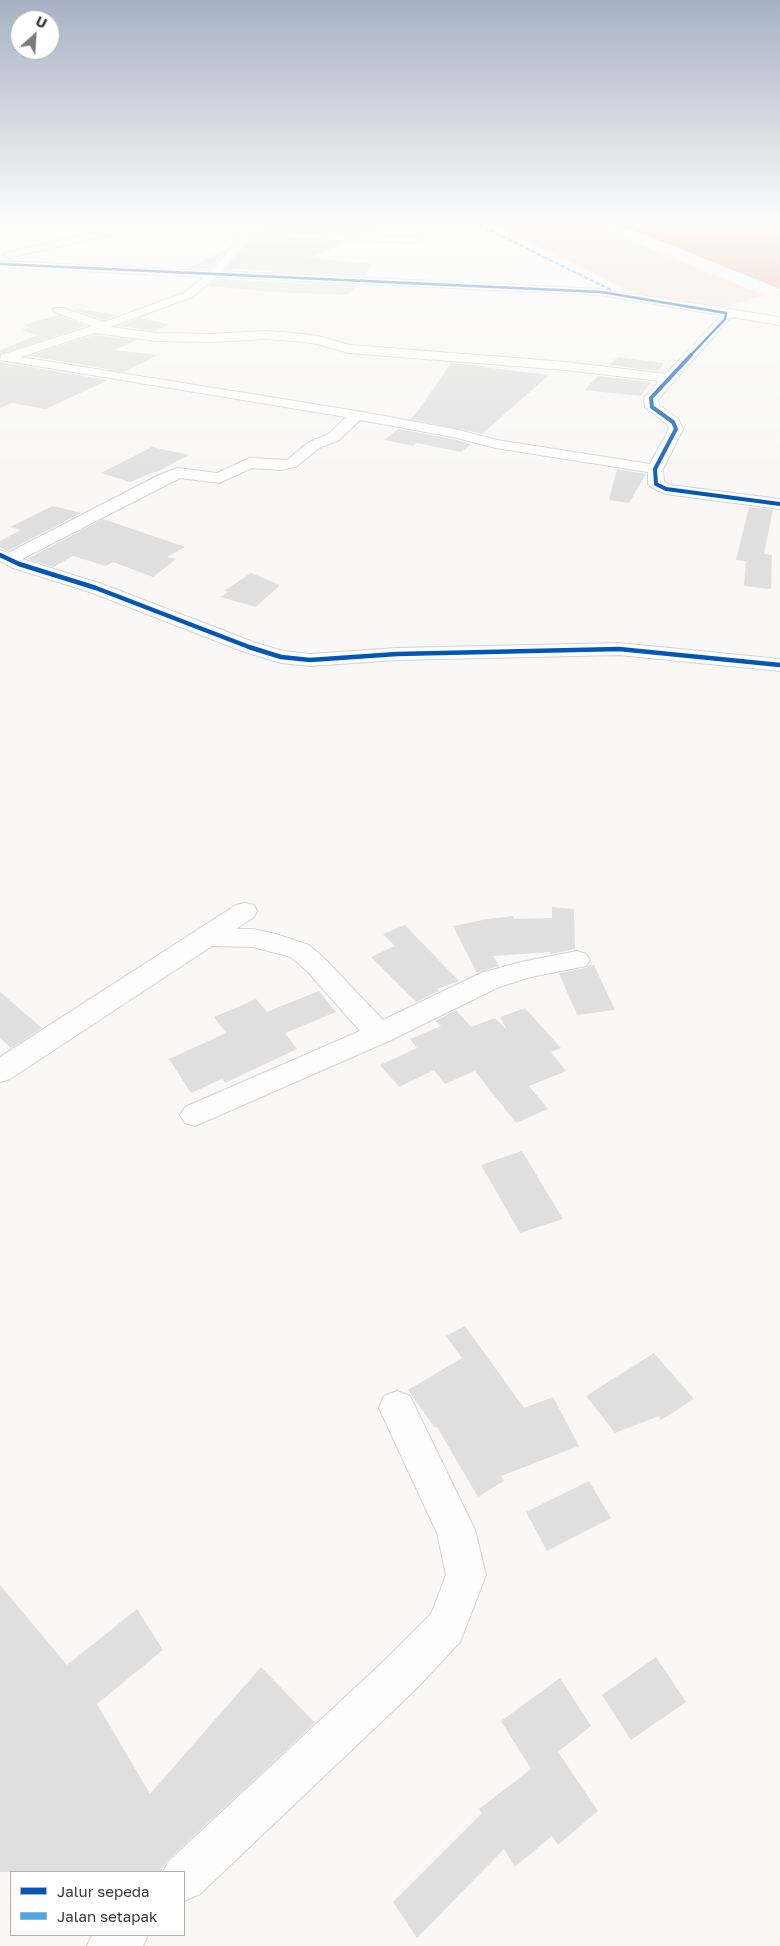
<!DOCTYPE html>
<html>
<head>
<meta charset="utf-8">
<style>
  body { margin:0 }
  #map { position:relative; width:780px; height:1946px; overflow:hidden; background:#f9f8f7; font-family:"Golos Text",sans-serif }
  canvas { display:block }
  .legend { position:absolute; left:10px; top:1871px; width:175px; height:65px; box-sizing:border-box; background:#fff; border:1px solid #b0afaf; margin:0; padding:6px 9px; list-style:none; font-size:15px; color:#393838 }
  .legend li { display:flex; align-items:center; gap:10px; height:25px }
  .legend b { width:25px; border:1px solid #b0afaf }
  .north { position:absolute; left:10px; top:10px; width:50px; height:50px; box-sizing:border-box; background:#fff; border:1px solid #b0afaf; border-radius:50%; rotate:26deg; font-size:14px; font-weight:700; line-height:20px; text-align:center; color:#393838 }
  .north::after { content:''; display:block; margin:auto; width:18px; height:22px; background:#7c7b7b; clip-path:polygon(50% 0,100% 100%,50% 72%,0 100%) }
</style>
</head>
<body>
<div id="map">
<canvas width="780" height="1946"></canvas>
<ul class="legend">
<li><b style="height:6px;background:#0057b8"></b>Jalur sepeda</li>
<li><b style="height:6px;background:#3fa9f5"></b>Jalan setapak</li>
</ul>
<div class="north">U</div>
</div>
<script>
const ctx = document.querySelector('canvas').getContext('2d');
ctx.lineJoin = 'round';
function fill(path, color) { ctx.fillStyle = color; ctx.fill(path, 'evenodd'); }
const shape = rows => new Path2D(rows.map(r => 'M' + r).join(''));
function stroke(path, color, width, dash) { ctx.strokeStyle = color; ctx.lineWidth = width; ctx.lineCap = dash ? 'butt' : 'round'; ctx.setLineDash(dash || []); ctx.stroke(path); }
const green = shape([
  [488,222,590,222,610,232,763,295,721,308,651,297,629,291]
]);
const water = shape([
  [601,222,780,222,780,289,638,232]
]);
const building = shape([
  [283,222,318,224,325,222,377,229,367,233,268,230],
  [253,239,346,242,310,258,373,264,365,276,226,269],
  [227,249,210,269,189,268],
  [218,279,358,285,348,295,271,292,209,286],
  [79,309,118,315,104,320,75,310],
  [58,315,86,326,0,354,0,350,38,335,21,330,30,327,24,325],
  [139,318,170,324,155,331,118,326],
  [94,335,137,340,115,350,158,355,124,372,29,356],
  [618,357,664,363,658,371,609,365],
  [0,362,108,380,46,409,12,403,0,408],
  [451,363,485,366,483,367,549,375,482,434,410,419,415,415],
  [598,376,651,382,641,396,584,390],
  [398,429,453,439,471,444,461,452,417,443,413,446,384,440],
  [152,447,189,455,157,472,154,472,130,482,101,473],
  [617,469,646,474,629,503,609,500],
  [53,506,81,513,8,551,0,548,0,541,21,530,10,527],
  [749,507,773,510,764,554,772,555,771,589,744,586,746,561,736,560],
  [103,519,185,547,167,557,176,559,153,577,113,562,106,566,73,556,54,567,27,559],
  [251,573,280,585,256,607,220,597,228,592,224,591],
  [552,907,574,909,575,949,550,954,550,952,493,956,499,966,477,973,453,926,487,919,513,916,514,919,552,918],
  [405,925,459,981,437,989,439,991,416,1002,371,957,395,946,383,934],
  [589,965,594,965,615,1010,577,1015,559,973,586,968],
  [319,991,336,1012,285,1033,297,1049,225,1083,222,1079,191,1093,169,1059,226,1033,214,1017,256,999,267,1012],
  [0,992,42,1028,11,1048,0,1038],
  [525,1008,561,1048,551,1052,566,1071,529,1086,548,1109,516,1123,475,1071,445,1084,434,1070,399,1087,380,1065,417,1048,410,1039,441,1026,435,1021,456,1010,471,1027,495,1018,507,1030,500,1017],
  [522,1151,563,1219,520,1233,481,1165],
  [465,1326,524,1408,553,1397,579,1446,501,1476,504,1481,478,1497,437,1427,435,1428,408,1390,462,1358,446,1336],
  [654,1353,694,1399,661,1420,659,1416,615,1433,586,1396],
  [589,1481,611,1518,547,1551,526,1512],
  [0,1585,67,1665,137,1609,163,1650,97,1704,150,1794,261,1667,315,1723,167,1861,161,1872,0,1872],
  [656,1657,686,1702,631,1740,602,1695],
  [560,1678,591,1726,558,1752,598,1811,558,1845,552,1836,515,1867,504,1849,417,1938,393,1902,482,1813,479,1809,531,1769,501,1721]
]);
const minor = shape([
  [205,222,221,222,249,231,419,237,424,240,419,243,252,237,222,271,601,289,780,317,780,325,731,317,658,399,659,405,678,419,683,429,663,469,664,482,670,485,780,499,780,509,666,494,651,487,648,484,648,472,496,448,453,437,360,420,339,440,319,448,296,467,280,470,252,468,219,483,180,478,22,559,102,584,256,643,283,651,310,654,397,648,619,643,780,659,780,671,619,655,397,660,310,666,281,663,242,651,90,592,13,568,0,561,0,550,8,553,159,475,178,468,217,473,250,458,287,460,309,442,329,434,346,417,0,360,1,355,92,326,55,312,53,310,55,308,63,308,104,322,184,293,204,277,0,267,0,261,211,271,242,235,205,222],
  [217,277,601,295,720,315,719,318,666,374,566,362,350,345,318,336,294,333,265,331,212,334,157,333,110,327,192,297,217,277],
  [94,333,157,341,212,342,265,339,294,341,317,344,349,353,566,370,660,381,644,398,645,407,667,424,669,429,650,464,497,440,454,429,357,411,21,357,94,333],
  [109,229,113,230,113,234,8,258,3,255,8,252,109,229],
  [245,903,254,905,257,911,254,917,236,929,253,929,276,934,309,945,326,960,383,1020,481,973,521,962,577,951,586,954,590,960,586,966,531,977,499,987,389,1041,195,1126,185,1123,180,1115,185,1107,360,1031,308,972,291,957,253,947,212,946,10,1079,0,1082,0,1057,236,905,245,903],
  [397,1391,410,1396,475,1530,486,1575,460,1642,416,1689,200,1894,184,1901,184,1872,163,1872,168,1862,386,1659,431,1614,446,1575,437,1533,379,1408,384,1396,397,1391],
  [92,1935,148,1935,143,1946,87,1946,92,1935]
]);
const quiet = shape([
  [473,222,611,290]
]);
const cyclewayFar2 = shape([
  [0,264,601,292,726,313,725,319,690,356]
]);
const cyclewayFar1 = shape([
  [691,355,651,398,652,407,673,422,676,429,655,469,656,484,666,489,780,504]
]);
const cycleway = shape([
  [0,555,19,564,96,588,249,647,281,657,310,660,397,654,619,649,780,665]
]);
fill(green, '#f8dfd2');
fill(water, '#e5ad8d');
fill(building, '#e0dfdf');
stroke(minor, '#d4d3d3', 2);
fill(minor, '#fefefe');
stroke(quiet, '#3fa9f5', 2, [4.5, 2]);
stroke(cyclewayFar2, '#0057b8', 2.5);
stroke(cyclewayFar1, '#0057b8', 4);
stroke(cycleway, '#0057b8', 4.5);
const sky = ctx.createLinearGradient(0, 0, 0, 494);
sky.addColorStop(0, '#a7b1c4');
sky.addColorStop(0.45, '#fcfcfb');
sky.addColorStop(1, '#fcfcfb00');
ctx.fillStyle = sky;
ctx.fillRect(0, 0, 780, 494);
</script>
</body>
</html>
